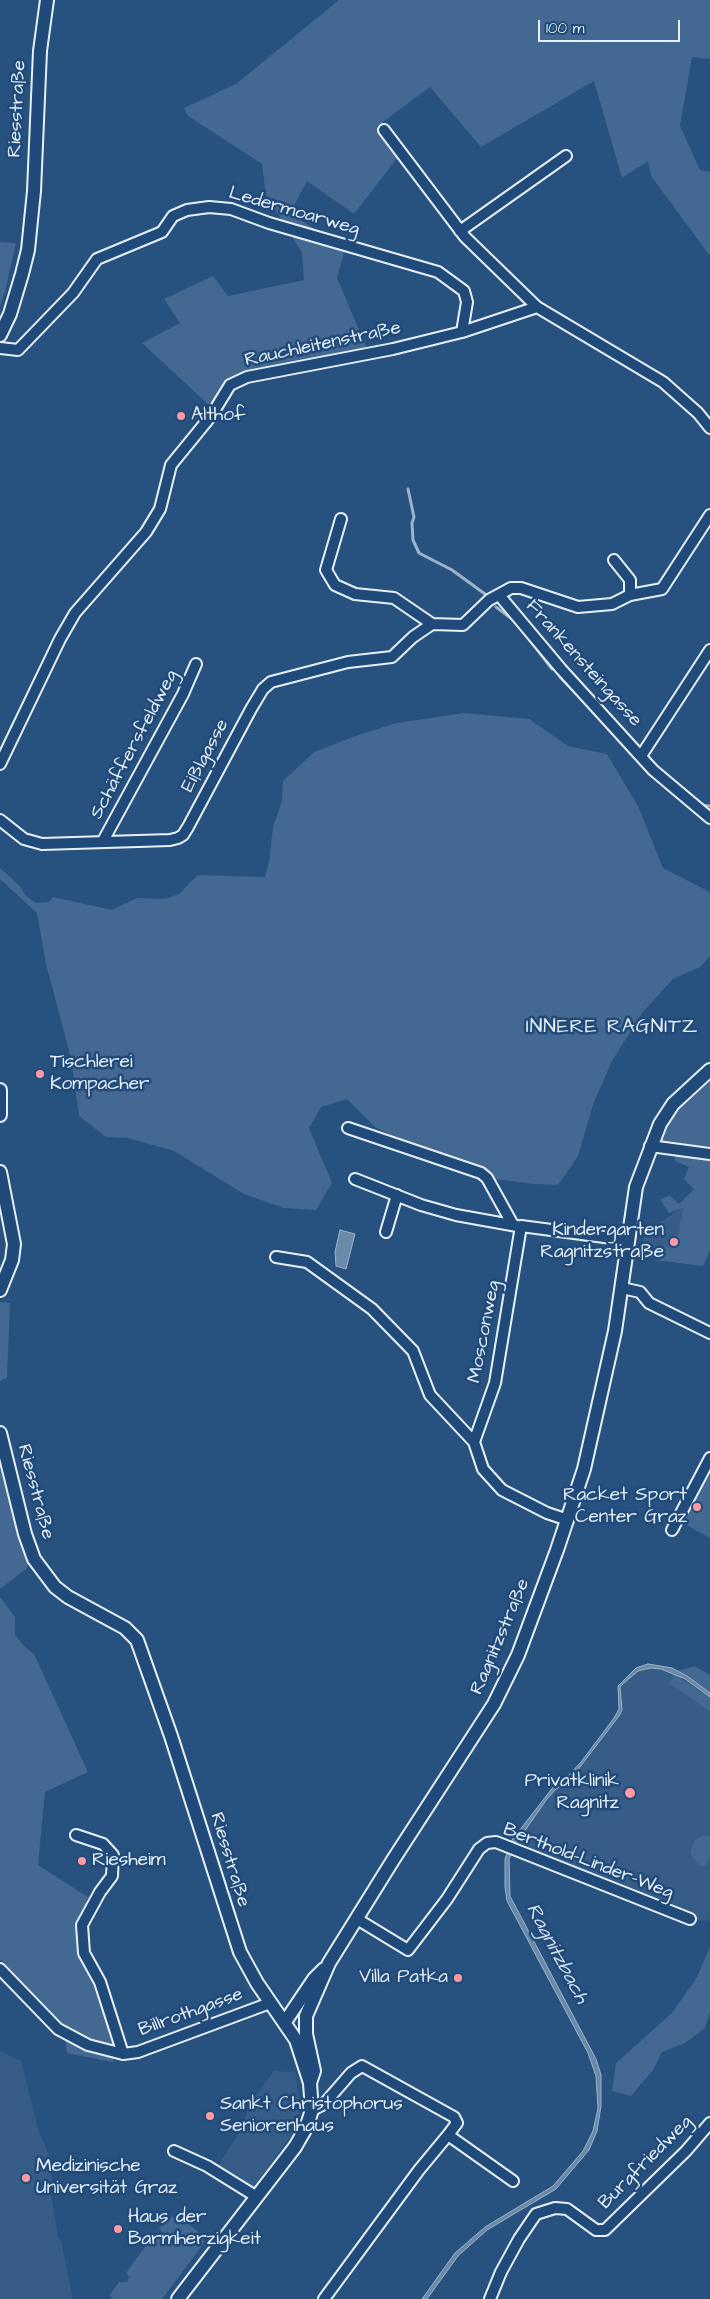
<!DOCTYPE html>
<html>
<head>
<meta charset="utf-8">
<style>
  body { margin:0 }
  #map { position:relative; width:710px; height:2299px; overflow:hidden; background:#27517f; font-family:"Architects Daughter",sans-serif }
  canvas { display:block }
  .scale { position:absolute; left:538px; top:20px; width:142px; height:22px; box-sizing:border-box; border:2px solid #e8f1f8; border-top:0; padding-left:6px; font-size:15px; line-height:18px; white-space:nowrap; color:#e8f1f8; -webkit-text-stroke:4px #1f4a7a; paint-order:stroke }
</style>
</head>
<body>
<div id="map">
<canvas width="710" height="2299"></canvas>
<div class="scale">100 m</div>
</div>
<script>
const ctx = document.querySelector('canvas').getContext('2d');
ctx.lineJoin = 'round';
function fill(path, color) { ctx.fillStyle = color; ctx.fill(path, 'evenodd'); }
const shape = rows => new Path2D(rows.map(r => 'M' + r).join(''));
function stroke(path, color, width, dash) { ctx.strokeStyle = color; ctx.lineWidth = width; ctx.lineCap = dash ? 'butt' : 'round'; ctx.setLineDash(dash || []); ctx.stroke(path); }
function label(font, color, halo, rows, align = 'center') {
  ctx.font = font + ' "Architects Daughter",sans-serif'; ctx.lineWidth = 5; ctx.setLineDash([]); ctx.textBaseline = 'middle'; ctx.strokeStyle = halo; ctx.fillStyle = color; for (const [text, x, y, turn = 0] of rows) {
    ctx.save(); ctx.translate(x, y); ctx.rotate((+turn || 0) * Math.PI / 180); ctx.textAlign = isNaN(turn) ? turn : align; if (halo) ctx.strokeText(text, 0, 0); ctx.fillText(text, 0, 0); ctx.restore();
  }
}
const built = shape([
  [683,1207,696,1263,641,1255,646,1225,655,1226],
  [651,1666,676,1672,670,1684,710,1712,710,1919,705,1921,690,1919,637,1893,526,1848,527,1846,515,1841,554,1788,568,1780,600,1742,620,1709,619,1686,637,1670],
  [0,2051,21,2061,39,2132,53,2164,51,2191,58,2237,61,2240,73,2299,0,2299],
  [274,2071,295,2072,301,2107,294,2131,252,2190,216,2169,245,2124,245,2117,253,2099]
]);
const green = shape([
  [339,0,710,0,710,59,692,57,680,126,700,170,710,172,710,256,651,176,648,161,622,178,594,81,481,147,430,87,376,127,398,157,354,214,307,181,290,213,345,249,337,278,368,351,245,373,211,407,142,343,180,323,164,299,213,276,228,296,304,280,302,253,266,195,262,164,188,116,184,108,236,84],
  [0,242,16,243,5,292,0,306],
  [464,713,529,719,568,746,607,754,639,808,663,868,710,892,710,956,700,967,673,979,642,1013,612,1061,594,1102,578,1156,558,1185,533,1184,487,1178,443,1155,395,1137,375,1127,347,1099,321,1107,309,1128,332,1183,316,1210,284,1208,244,1194,174,1151,128,1138,106,1137,79,1116,71,1058,46,964,37,913,0,879,0,868,21,887,25,895,36,903,49,902,53,897,112,910,137,898,165,899,179,894,198,875,265,877,269,862,273,827,282,801,283,781,314,752,358,735,397,723],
  [710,1081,710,1149,682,1148,673,1142,668,1145,663,1144,660,1142,661,1136,677,1112],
  [675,1156,710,1158,710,1250,703,1266,655,1260,659,1246,676,1248,683,1208,669,1213,660,1200,669,1195,679,1204,694,1189,684,1179,689,1167,675,1161],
  [0,1302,10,1303,7,1378,0,1381],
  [710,1458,710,1538,678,1520],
  [0,1461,16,1530,28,1563,27,1568,0,1589],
  [0,1597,15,1617,15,1635,26,1648,34,1654,88,1772,45,1792,38,1865,88,1897,79,1931,116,2044,113,2062,67,2053,63,2025,0,1959],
  [694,1666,710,1675,710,1693,677,1671],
  [674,1674,710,1697,710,1712,670,1684],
  [702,1836,710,1836,710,1858,704,1867,699,1865,690,1853,694,1841],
  [710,1947,710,2012,705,2028,685,2043,662,2052,653,2070,631,2096,612,2091,616,2063,672,2013,697,1977],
  [173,2216,181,2218,202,2235,204,2243,162,2299,113,2299,110,2295,119,2282,127,2282,128,2280,129,2276,126,2273,144,2248,151,2239,159,2239,162,2232,159,2228]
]);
const water = shape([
  [340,1230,355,1234,346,1269,336,1266,335,1252,340,1230],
  [648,1664,672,1668,687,1676,710,1693,710,1697,685,1679,661,1669,650,1668,638,1671,624,1683,620,1687,622,1710,619,1716,570,1780,556,1789,547,1799,517,1842,509,1859,510,1896,596,2059,601,2075,601,2106,597,2131,589,2150,556,2189,487,2230,458,2256,427,2299,422,2299,455,2253,485,2227,553,2186,583,2151,593,2131,598,2108,596,2076,588,2053,507,1901,505,1887,505,1859,512,1840,554,1786,566,1778,581,1762,614,1718,619,1709,618,1686,636,1668,648,1664]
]);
const stream = shape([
  [408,489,414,517,412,523,413,540,419,553,452,570,485,594],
  [496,607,516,622,552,669],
  [560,677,591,709],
  [700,805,710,806]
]);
const minor = shape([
  [384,130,465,237,537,307,663,382,698,413,710,428],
  [460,231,566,156],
  [0,348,18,350,73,293,97,259,162,232,173,216,187,210,209,207,231,209,269,223,438,272,464,291,467,302,462,332],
  [341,519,326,570,335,585,355,594,394,598,432,624],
  [614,560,630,580,630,595],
  [499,595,561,669,653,770,710,818],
  [641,756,710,650],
  [0,764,60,639,75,613,146,532,160,509,171,465,211,416,230,385,247,377,393,349,462,332,537,307],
  [0,820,24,839,42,844,170,840,178,838,183,835,188,827,251,709,263,689,271,682,348,662,392,657,413,637,432,624,463,625,489,600,511,588,521,588,578,607,612,604,630,595,662,589,710,515],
  [103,841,183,694,196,664],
  [348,1128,481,1173,487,1178,513,1225],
  [650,1146,710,1154],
  [355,1179,421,1205,456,1215,517,1226],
  [386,1232,397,1195],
  [276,1257,307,1262,372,1309,413,1351,430,1395,474,1442,483,1469,502,1490,547,1513,568,1520],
  [622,1288,640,1292,649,1303,710,1333],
  [474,1442,495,1383,521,1226,627,1240],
  [672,1530,710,1458],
  [76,1835,103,1844,113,1855,112,1876,100,1892,82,1925,84,1953,100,1982,123,2054],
  [357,1919,408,1950,447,1899,479,1849,487,1843,496,1842,690,1919],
  [0,1969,58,2029,88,2045,123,2054,138,2052,270,2003],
  [312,2110,324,2104,351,2073,362,2066,454,2117,457,2123,448,2135,513,2181],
  [174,2151,207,2166,257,2197],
  [324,2299,419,2170,448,2135],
  [490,2299,501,2272,519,2239,536,2214,555,2208,567,2209,596,2230,605,2230,686,2151,710,2123]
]);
const major = shape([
  [0,335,10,314,22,274,28,250,34,191,40,51,47,0],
  [0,1090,0,1115],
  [0,1172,14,1244,12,1260,0,1290],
  [0,1433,25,1534,34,1559,55,1587,68,1597,125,1628,137,1640,171,1736,240,1952,257,1983,296,2040,310,2083,312,2110,306,2128,295,2147,178,2299],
  [285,2022,314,1979,324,1969],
  [310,2083,314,2071,306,2034,306,2016,329,1963,393,1860,494,1704,518,1655,557,1550,584,1469,615,1331,636,1187,660,1124,673,1104,710,1070]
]);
const markers = [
  [181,416,5,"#ff9aa2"],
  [40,1074,5,"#ff9aa2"],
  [674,1242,5,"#ff9aa2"],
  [697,1507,5,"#ff9aa2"],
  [630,1793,6,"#ff9aa2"],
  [82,1861,5,"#ff9aa2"],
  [458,1978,5,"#ff9aa2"],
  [210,2116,5,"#ff9aa2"],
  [26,2178,5,"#ff9aa2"],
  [118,2229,5,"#ff9aa2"]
];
const streetNames = [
  ["Riesstraße",18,109,-87],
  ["Ledermoarweg",294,212,16],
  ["Rauchleitenstraße",323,345,-12],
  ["Frankensteingasse",583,664,48],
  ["Schäffersfeldweg",135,745,-62],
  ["Eißlgasse",206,756,-62],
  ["Mosconweg",485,1332,-79],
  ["Riesstraße",35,1492,75],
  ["Ragnitzstraße",501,1637,-67],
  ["Riesstraße",229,1860,73],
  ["Berthold-Linder-Weg",588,1862,21],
  ["Billrothgasse",191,2013,-20],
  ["Burgfriedweg",646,2163,-45]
];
const poiNames = [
  ["Althof",191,416],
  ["Tischlerei",50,1063],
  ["Kompacher",50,1085],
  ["Kindergarten",664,1231,"right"],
  ["Ragnitzstraße",664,1253,"right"],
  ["Racket Sport",687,1496,"right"],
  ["Center Graz",687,1518,"right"],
  ["Privatklinik",619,1782,"right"],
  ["Ragnitz",619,1804,"right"],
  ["Riesheim",92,1861],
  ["Villa Patka",448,1978,"right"],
  ["Sankt Christophorus",220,2105],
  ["Seniorenhaus",220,2127],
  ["Medizinische",36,2167],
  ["Universität Graz",36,2189],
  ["Haus der",128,2218],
  ["Barmherzigkeit",128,2240]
];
const neighbourhoodNames = [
  ["INNERE RAGNITZ",612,1028]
];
const waterNames = [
  ["Ragnitzbach",556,1954,62]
];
fill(built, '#355d88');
fill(green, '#436891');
fill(water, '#6b8aaa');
stroke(water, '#9db3c9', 1);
stroke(stream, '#9db3c9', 3);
stroke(minor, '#e8f1f8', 14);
stroke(major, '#e8f1f8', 16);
stroke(minor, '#1f4a7a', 10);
stroke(major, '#1f4a7a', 12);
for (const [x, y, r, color] of markers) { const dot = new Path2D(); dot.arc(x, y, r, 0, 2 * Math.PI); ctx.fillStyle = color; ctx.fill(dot); stroke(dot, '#1f4a7a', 2); }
label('19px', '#e8f1f8', '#1f4a7a', streetNames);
label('19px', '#e8f1f8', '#1f4a7a', poiNames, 'left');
ctx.letterSpacing = '1px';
label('20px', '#e8f1f8', '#1f4a7a', neighbourhoodNames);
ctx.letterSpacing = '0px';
label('italic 20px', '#d5e2ec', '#1f4a7a', waterNames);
</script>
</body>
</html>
